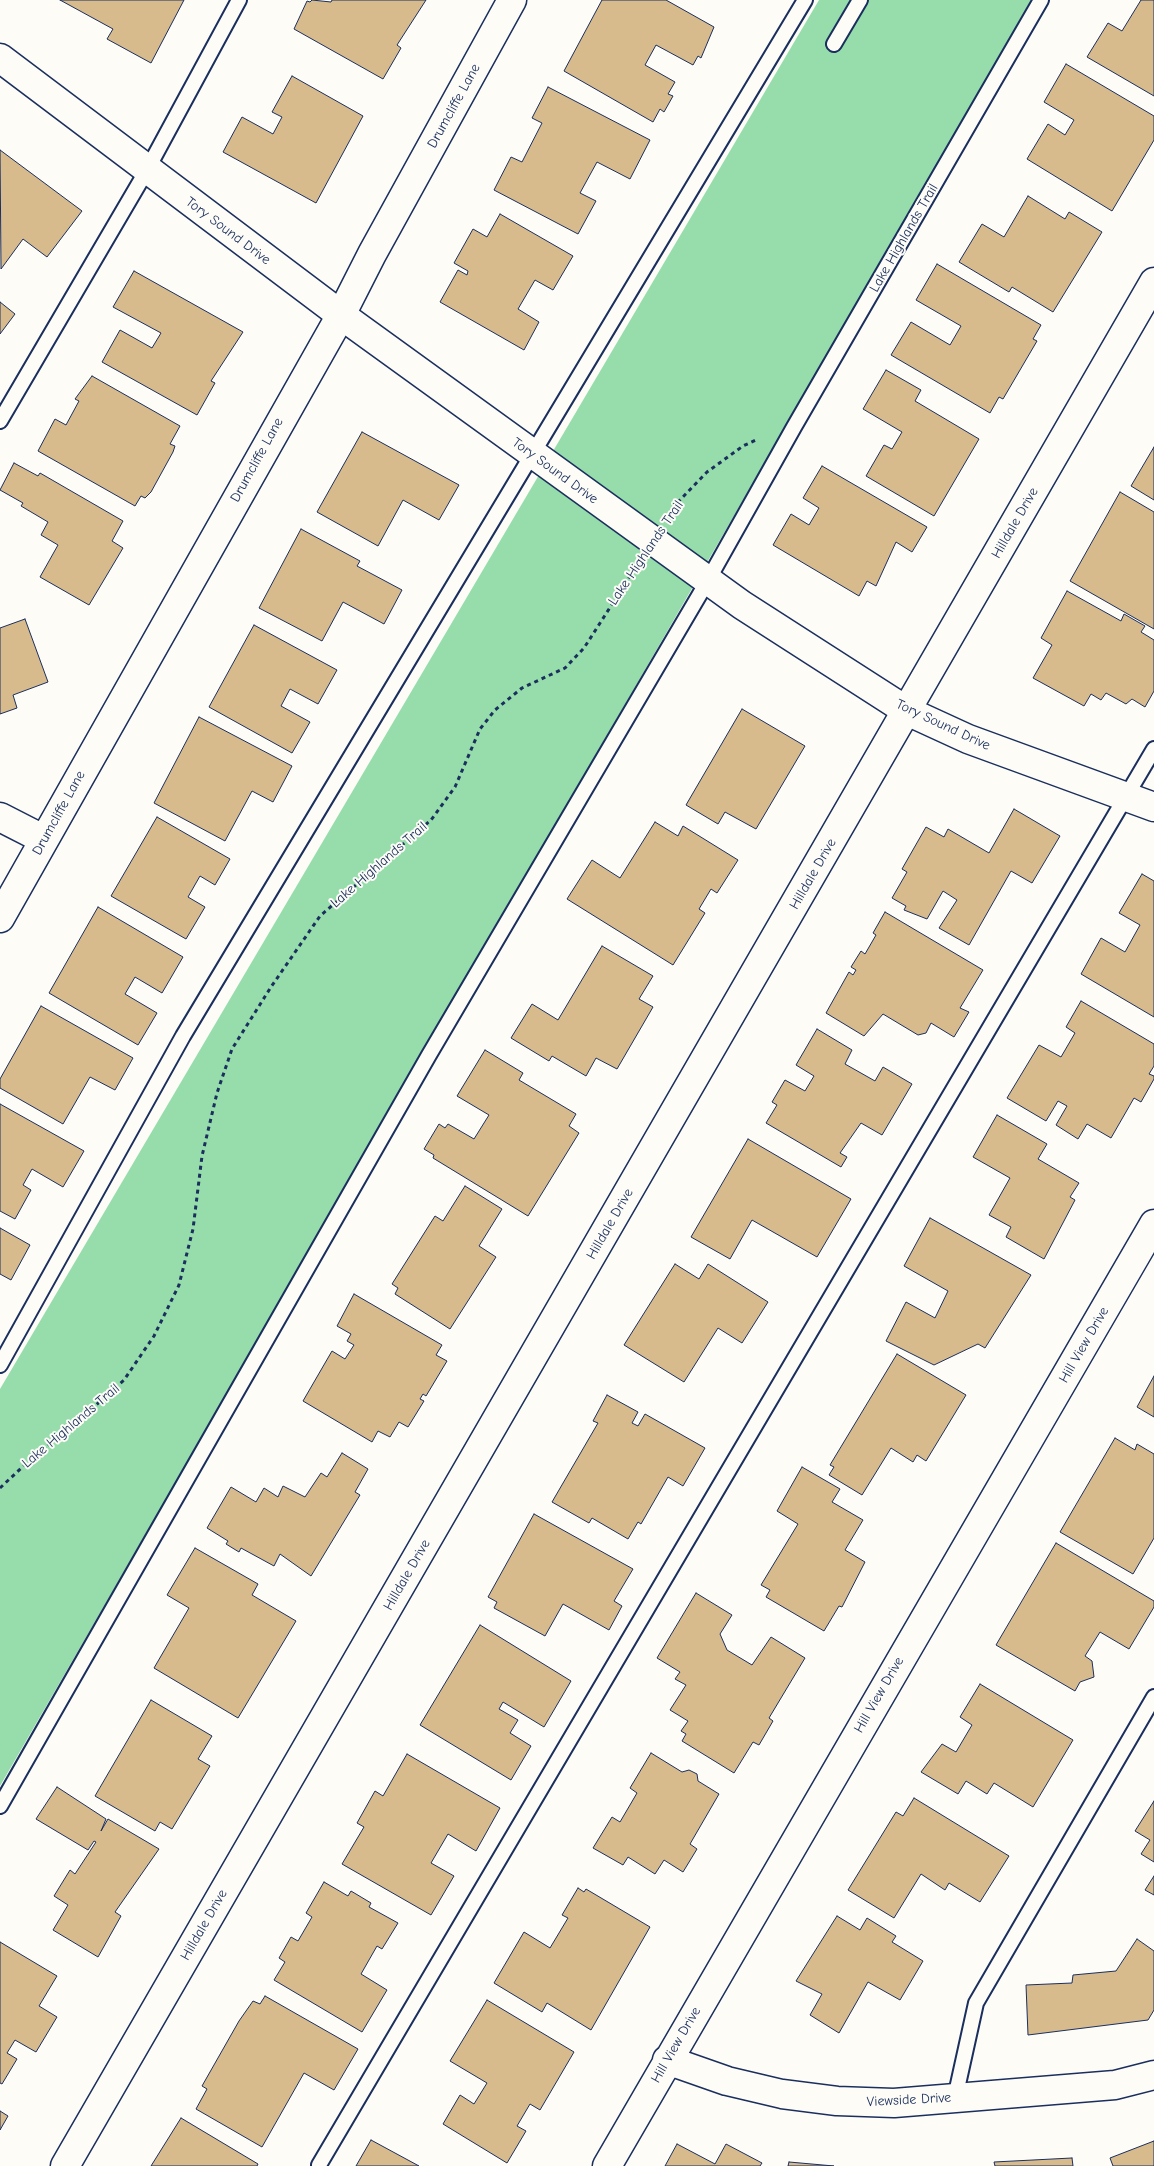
<!DOCTYPE html>
<html>
<head>
<meta charset="utf-8">
<style>
  body { margin:0 }
  canvas { display:block; background:#fdfcf7 }
</style>
</head>
<body>
<canvas width="1154" height="2166"></canvas>
<script>
const ctx = document.querySelector('canvas').getContext('2d');
ctx.lineJoin = 'round';
function fill(path, color) { ctx.fillStyle = color; ctx.fill(path, 'evenodd'); }
const shape = rows => new Path2D(rows.map(r => 'M' + r).join(''));
function stroke(path, color, width, dash) { ctx.strokeStyle = color; ctx.lineWidth = width; ctx.lineCap = dash ? 'butt' : 'round'; ctx.setLineDash(dash || []); ctx.stroke(path); }
function label(font, color, halo, rows, align = 'center') {
  ctx.font = font + ' "Comic Neue",sans-serif'; ctx.lineWidth = 4; ctx.setLineDash([]); ctx.textBaseline = 'middle'; ctx.strokeStyle = halo; ctx.fillStyle = color; for (const [text, x, y, turn = 0] of rows) {
    ctx.save(); ctx.translate(x, y); ctx.rotate((+turn || 0) * Math.PI / 180); ctx.textAlign = isNaN(turn) ? turn : align; if (halo) ctx.strokeText(text, 0, 0); ctx.fillText(text, 0, 0); ctx.restore();
  }
}
const green = shape([
  [819,0,1032,0,0,1786,0,1389]
]);
const building = shape([
  [60,0,184,0,151,63,107,39,113,29,60,0],
  [312,0,331,2,332,0,426,0,397,45,401,48,383,79,294,29,307,1,310,2,312,0],
  [602,0,666,0,714,27,701,58,698,56,693,65,656,45,645,65,675,82,668,94,673,96,664,112,660,109,653,122,564,71,602,0],
  [1141,0,1154,0,1154,96,1087,57,1108,23,1122,31,1141,0],
  [1066,64,1154,116,1154,140,1112,211,1027,159,1048,124,1065,135,1074,120,1044,102,1066,64],
  [292,76,363,116,316,203,223,152,242,117,273,134,282,117,272,112,292,76],
  [548,87,650,140,630,179,597,162,580,193,596,201,578,234,494,190,511,157,522,162,542,123,532,118,548,87],
  [0,150,82,211,47,257,23,239,1,269,0,150],
  [1028,196,1065,219,1069,212,1102,232,1053,312,1012,287,1009,292,959,262,982,224,1004,237,1028,196],
  [500,214,573,256,553,290,535,280,518,309,539,322,524,350,440,302,458,270,467,275,468,271,454,263,473,229,487,237,500,214],
  [937,264,1041,325,1033,339,1037,341,1003,399,999,397,990,413,891,355,911,322,950,345,961,326,916,300,937,264],
  [134,271,243,332,211,381,215,383,197,415,102,362,120,330,152,348,161,333,113,307,134,271],
  [0,302,15,314,0,334,0,302],
  [886,370,921,390,915,401,979,439,934,516,866,476,884,445,892,449,902,432,863,409,886,370],
  [92,376,180,426,170,444,175,446,173,452,151,492,145,498,141,496,135,506,38,451,55,419,66,425,79,401,75,399,92,376],
  [362,432,459,485,439,520,403,500,378,546,317,512,362,432],
  [1154,447,1154,500,1131,486,1154,447],
  [14,463,38,476,40,473,123,521,112,541,123,548,89,605,40,577,58,545,41,535,48,522,21,506,23,503,0,490,14,463],
  [822,466,927,527,912,552,896,542,876,586,867,581,859,596,773,545,791,514,809,525,819,508,803,498,822,466],
  [1120,492,1154,512,1154,629,1070,581,1120,492],
  [301,529,360,561,357,566,402,590,384,624,343,602,322,641,259,608,301,529],
  [1067,591,1121,621,1124,614,1145,626,1141,632,1154,640,1154,691,1145,707,1132,699,1126,704,1106,693,1101,700,1091,694,1084,706,1033,678,1052,645,1041,638,1067,591],
  [25,619,48,682,13,695,17,708,0,714,0,628,25,619],
  [254,625,337,670,318,704,290,689,281,706,310,722,292,753,209,707,254,625],
  [742,709,805,746,756,829,725,812,718,824,686,805,742,709],
  [199,717,292,766,273,802,252,791,225,841,154,803,199,717],
  [1014,809,1060,836,1032,883,1011,871,969,945,939,928,957,900,943,891,927,919,904,910,906,906,892,898,907,872,902,869,926,827,944,837,948,829,989,853,1014,809],
  [157,817,230,859,215,885,200,876,188,897,205,907,186,939,111,896,157,817],
  [655,822,678,836,683,826,738,860,717,893,711,889,699,909,705,913,673,965,567,899,592,860,620,878,655,822],
  [1142,874,1154,881,1154,1017,1081,974,1101,938,1125,952,1140,925,1119,913,1142,874],
  [98,907,183,957,162,993,135,977,125,994,157,1013,138,1045,49,993,98,907],
  [885,912,983,970,960,1008,969,1012,954,1037,931,1023,926,1033,918,1035,883,1014,864,1036,826,1013,849,972,853,975,856,970,851,967,861,951,865,954,876,935,873,933,885,912],
  [602,946,653,976,639,999,653,1007,617,1069,596,1058,586,1076,552,1056,549,1061,511,1038,532,1004,558,1020,602,946],
  [1081,1001,1154,1044,1154,1066,1149,1074,1154,1076,1154,1079,1141,1102,1134,1098,1111,1138,1087,1124,1078,1139,1056,1125,1067,1106,1058,1101,1046,1121,1007,1098,1039,1045,1061,1057,1075,1033,1066,1027,1081,1001],
  [41,1006,133,1058,115,1090,90,1077,63,1124,0,1088,0,1079,41,1006],
  [817,1029,852,1050,845,1064,875,1081,883,1067,912,1084,882,1135,861,1123,840,1153,847,1157,841,1167,766,1123,777,1105,772,1102,785,1080,805,1091,814,1076,796,1065,817,1029],
  [485,1050,523,1073,519,1080,576,1114,569,1126,579,1133,528,1216,433,1158,434,1155,424,1149,439,1124,445,1128,448,1124,474,1139,489,1115,457,1096,485,1050],
  [0,1104,84,1151,63,1187,32,1169,23,1185,31,1190,15,1219,0,1211,0,1104],
  [997,1115,1047,1144,1038,1159,1079,1183,1070,1197,1075,1200,1044,1259,1006,1237,1011,1227,989,1215,1010,1178,973,1157,997,1115],
  [748,1139,851,1199,817,1257,752,1220,730,1259,691,1237,748,1139],
  [465,1186,502,1209,479,1246,496,1257,450,1329,395,1294,398,1288,392,1284,435,1216,443,1221,465,1186],
  [930,1218,1031,1275,985,1348,978,1344,934,1365,886,1341,906,1302,935,1318,948,1291,904,1266,930,1218],
  [0,1228,30,1245,11,1280,0,1274,0,1228],
  [675,1264,699,1279,708,1264,768,1302,742,1343,718,1328,684,1382,624,1345,675,1264],
  [354,1294,442,1345,436,1355,447,1361,426,1396,423,1394,420,1399,424,1401,408,1427,399,1422,390,1437,378,1431,372,1442,303,1401,332,1351,345,1359,354,1345,347,1341,351,1334,337,1326,354,1294],
  [897,1354,966,1395,926,1461,917,1455,913,1462,891,1448,862,1495,829,1475,834,1467,830,1465,897,1354],
  [1154,1376,1154,1417,1137,1407,1154,1376],
  [607,1395,638,1412,632,1423,638,1426,645,1414,705,1448,683,1486,668,1477,641,1524,638,1522,628,1539,592,1518,589,1523,552,1502,598,1423,593,1421,607,1395],
  [1115,1438,1135,1450,1137,1444,1154,1454,1154,1538,1133,1574,1060,1532,1115,1438],
  [342,1453,368,1469,355,1492,360,1495,311,1576,280,1554,274,1566,241,1548,239,1552,226,1544,228,1541,207,1528,231,1487,256,1502,264,1488,278,1497,283,1486,305,1497,321,1473,327,1477,342,1453],
  [802,1467,840,1489,832,1502,863,1520,845,1550,865,1562,842,1607,839,1606,824,1631,766,1597,770,1590,761,1585,798,1524,777,1511,802,1467],
  [534,1514,633,1569,614,1601,622,1606,609,1630,563,1604,545,1636,494,1608,497,1602,488,1597,534,1514],
  [1056,1543,1154,1601,1154,1607,1129,1649,1100,1632,1085,1656,1092,1661,1094,1677,1080,1682,1075,1691,996,1645,1056,1543],
  [195,1548,258,1584,252,1595,296,1621,238,1718,154,1668,189,1608,167,1595,195,1548],
  [696,1593,732,1615,720,1634,727,1650,752,1665,771,1637,805,1658,769,1718,773,1721,759,1745,753,1742,734,1773,682,1741,686,1734,681,1731,688,1721,670,1710,686,1685,675,1679,680,1672,657,1658,696,1593],
  [480,1625,571,1681,544,1727,503,1702,499,1709,518,1720,510,1733,531,1746,511,1780,420,1725,480,1625],
  [980,1684,1073,1740,1033,1807,994,1783,987,1794,966,1781,958,1794,921,1772,942,1744,956,1752,972,1725,960,1717,980,1684],
  [151,1700,212,1736,198,1759,210,1766,172,1829,160,1822,155,1831,95,1796,151,1700],
  [651,1753,682,1772,689,1770,697,1774,698,1781,719,1794,690,1844,697,1849,683,1872,664,1860,655,1874,628,1857,623,1865,593,1848,612,1817,620,1822,637,1793,630,1788,651,1753],
  [407,1754,500,1808,476,1851,448,1834,431,1863,454,1876,431,1915,342,1864,364,1827,357,1823,375,1791,383,1796,407,1754],
  [57,1787,106,1819,101,1831,108,1819,159,1849,115,1912,121,1916,98,1957,53,1930,68,1905,54,1896,70,1870,75,1874,96,1842,94,1841,88,1850,36,1819,57,1787],
  [914,1798,1009,1856,980,1902,949,1883,945,1890,921,1874,894,1918,848,1890,896,1812,903,1816,914,1798],
  [1154,1801,1154,1862,1141,1854,1150,1840,1135,1831,1154,1801],
  [1154,1876,1154,1895,1145,1890,1154,1876],
  [324,1882,348,1896,351,1891,371,1903,369,1907,398,1923,382,1949,377,1946,361,1974,387,1990,362,2032,274,1980,285,1962,279,1958,291,1937,298,1941,312,1917,306,1913,324,1882],
  [578,1888,584,1892,586,1889,650,1927,591,2030,547,2003,542,2012,494,1983,524,1932,550,1948,568,1918,562,1915,578,1888],
  [837,1916,860,1930,867,1918,896,1936,892,1942,923,1961,900,2000,868,1982,839,2033,810,2015,822,1994,796,1981,837,1916],
  [1137,1939,1154,1951,1154,2010,1148,2020,1028,2035,1026,1985,1072,1983,1073,1975,1116,1971,1137,1939],
  [0,1942,57,1976,39,2006,57,2017,36,2052,15,2040,7,2053,17,2059,2,2084,0,2083,0,1942],
  [265,1996,358,2049,334,2090,304,2073,262,2147,196,2109,207,2089,202,2086,239,2021,253,2001,260,2004,265,1996],
  [487,2000,574,2052,540,2110,530,2104,517,2126,526,2131,507,2163,443,2124,460,2095,474,2104,487,2083,450,2061,487,2000],
  [0,2111,8,2116,0,2130,0,2111],
  [181,2118,258,2164,257,2166,151,2166,181,2118],
  [371,2140,419,2166,356,2166,371,2140],
  [1154,2141,1154,2166,1113,2166,1110,2158,1154,2141],
  [677,2144,715,2164,726,2144,762,2163,760,2166,665,2166,677,2144],
  [1072,2158,1073,2166,995,2166,994,2162,1072,2158],
  [789,2162,834,2166,788,2166,789,2162]
]);
const path = shape([
  [669,516,679,501,707,472,743,446,758,439],
  [0,1488,34,1456,76,1423,124,1380,154,1336,179,1285,193,1229,202,1156,217,1093,232,1049,271,987,320,916,431,820,455,787,480,729,495,710,522,688,565,668,584,648,636,567]
]);
const service = shape([
  [834,44,860,0],
  [0,421,147,170,239,0],
  [0,1365,183,1036,805,0],
  [0,1806,429,1055,707,582,794,427,1041,0],
  [955,2098,976,2003,1154,1697],
  [319,2165,1154,749]
]);
const minor = shape([
  [0,817,43,839],
  [0,918,341,315,372,254,512,0],
  [667,2060,727,2081,782,2094,837,2101,894,2103,1115,2085,1154,2075],
  [65,2166,1154,282],
  [607,2166,1154,1224]
]);
const tertiary = shape([
  [0,58,341,315,742,605,907,711,968,739,1154,807]
]);
const streetNames = [
  ["Drumcliffe Lane",454,106,-61],
  ["Tory Sound Drive",228,231,37],
  ["Lake Highlands Trail",904,238,-60],
  ["Drumcliffe Lane",257,460,-61],
  ["Tory Sound Drive",555,471,36],
  ["Hilldale Drive",1015,523,-60],
  ["Lake Highlands Trail",646,553,-56],
  ["Tory Sound Drive",943,725,25],
  ["Drumcliffe Lane",59,813,-61],
  ["Lake Highlands Trail",379,865,-41],
  ["Hilldale Drive",813,874,-60],
  ["Hilldale Drive",610,1224,-60],
  ["Hill View Drive",1084,1345,-60],
  ["Lake Highlands Trail",71,1426,-40],
  ["Hilldale Drive",407,1575,-60],
  ["Hill View Drive",879,1695,-60],
  ["Hilldale Drive",204,1925,-60],
  ["Hill View Drive",676,2045,-60],
  ["Viewside Drive",909,2100,-3]
];
fill(green, '#96ddab');
fill(building, '#d8bb8d');
stroke(building, '#1b2f5e', 1);
stroke(service, '#1b2f5e', 18);
stroke(minor, '#1b2f5e', 31);
stroke(tertiary, '#1b2f5e', 31);
stroke(path, '#1b2f5e', 3, [4, 4]);
stroke(service, '#fdfcf7', 14);
stroke(minor, '#fdfcf7', 28);
stroke(tertiary, '#fdfcf7', 28);
label('14px', '#1b2f5e', '#fdfcf7', streetNames);
</script>
</body>
</html>
